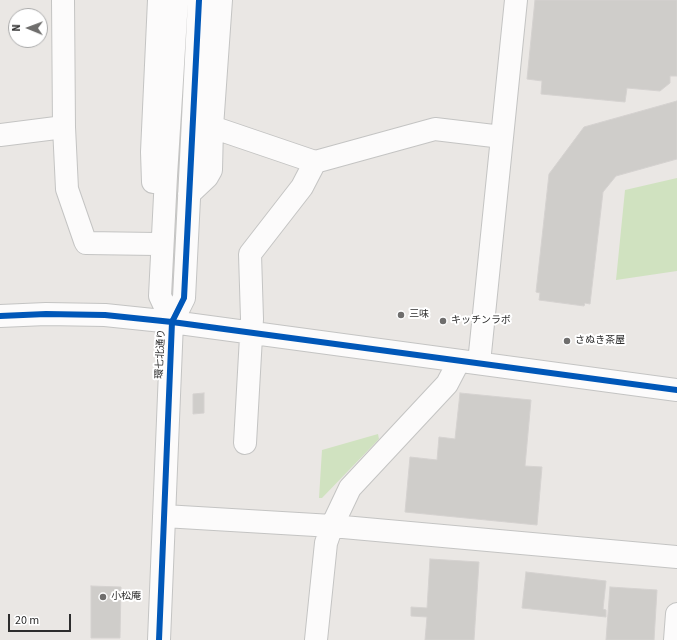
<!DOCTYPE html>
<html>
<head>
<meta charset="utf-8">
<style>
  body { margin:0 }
  #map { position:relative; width:677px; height:640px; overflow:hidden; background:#eae7e4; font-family:"Source Sans 3",sans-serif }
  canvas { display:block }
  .north { position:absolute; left:8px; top:8px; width:40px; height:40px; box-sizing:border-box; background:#fff; border:1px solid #ababab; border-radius:50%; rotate:271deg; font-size:11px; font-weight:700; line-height:16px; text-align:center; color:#2d2d2d }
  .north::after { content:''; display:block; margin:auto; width:14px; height:18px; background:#6f6e6d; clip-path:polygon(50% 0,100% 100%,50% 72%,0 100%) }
  .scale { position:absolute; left:8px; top:614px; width:63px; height:18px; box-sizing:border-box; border:2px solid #2d2d2d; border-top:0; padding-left:5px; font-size:12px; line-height:14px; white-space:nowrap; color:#2d2d2d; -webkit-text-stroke:3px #fff; paint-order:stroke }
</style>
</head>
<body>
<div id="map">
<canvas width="677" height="640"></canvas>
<div class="north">N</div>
<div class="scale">20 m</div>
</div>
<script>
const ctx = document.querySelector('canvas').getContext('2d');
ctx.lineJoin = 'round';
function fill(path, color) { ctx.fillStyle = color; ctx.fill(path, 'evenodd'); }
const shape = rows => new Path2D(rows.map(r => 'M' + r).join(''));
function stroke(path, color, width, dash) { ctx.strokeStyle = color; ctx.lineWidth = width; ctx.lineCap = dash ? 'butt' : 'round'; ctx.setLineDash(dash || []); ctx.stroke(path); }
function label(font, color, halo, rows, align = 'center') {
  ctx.font = font + ' "Source Sans 3","Noto Sans JP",sans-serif'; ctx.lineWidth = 4; ctx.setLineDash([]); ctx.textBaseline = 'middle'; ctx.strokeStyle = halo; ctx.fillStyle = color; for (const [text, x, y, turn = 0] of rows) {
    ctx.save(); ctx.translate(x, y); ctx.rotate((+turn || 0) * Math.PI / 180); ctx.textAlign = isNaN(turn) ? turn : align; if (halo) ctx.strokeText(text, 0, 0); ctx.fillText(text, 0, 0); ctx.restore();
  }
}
const green = shape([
  [677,178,677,271,616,280,625,190],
  [378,434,379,439,322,498,319,498,322,450]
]);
const building = shape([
  [535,0,677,0,677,76,670,76,670,83,660,91,627,88,625,102,541,94,542,81,527,79,535,0],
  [677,101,677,159,616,176,603,192,590,304,585,303,584,306,539,300,540,293,536,292,549,174,584,127,677,101],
  [204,393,204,413,193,414,193,394,204,393],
  [460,393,531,400,525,466,542,467,537,525,405,512,410,457,437,460,439,437,455,439,460,393],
  [430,559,479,562,474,640,425,640,427,617,411,616,411,607,427,608,430,559],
  [526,572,606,581,603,609,606,610,606,617,522,608,526,572],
  [91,586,121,587,120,638,91,638,91,586],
  [610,587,657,590,654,640,606,640,610,587]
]);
const minor = shape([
  [63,0,64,127,67,189,85,241,86,243,156,244],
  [212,127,315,162],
  [0,135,64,127],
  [153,182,152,152,159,0],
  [189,194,207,177,211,170,212,127,221,0],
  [0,316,46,314,105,315,172,322,677,390],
  [172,322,160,296,166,176,177,0],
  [479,363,516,0],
  [245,443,252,319,250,254,302,187,315,162,435,129,502,137],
  [164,516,332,526,677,557],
  [159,640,172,322,184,298,199,0],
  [316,640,326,543,332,526,350,488,447,384,459,361],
  [675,640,677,614]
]);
const cycleway = shape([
  [0,316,46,314,105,315,172,322,677,390],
  [159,640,172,322,184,298,199,0]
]);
const markers = [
  [401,315,4,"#6f6e6d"],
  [443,321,4,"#6f6e6d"],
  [567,341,4,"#6f6e6d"],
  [103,597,4,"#6f6e6d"]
];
const poiNames = [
  ["三味",409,315],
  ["キッチンラボ",451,321],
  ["さぬき茶屋",575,341],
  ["小松庵",111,597]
];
const streetNames = [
  ["環七北通り",161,354,-87]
];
fill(green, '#d0e2c0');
fill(building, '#cfcdca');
stroke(building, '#d5d2d0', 1);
stroke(minor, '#c4c4c3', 24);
stroke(minor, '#fcfbfb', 22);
stroke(cycleway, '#0057b8', 6);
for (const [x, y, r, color] of markers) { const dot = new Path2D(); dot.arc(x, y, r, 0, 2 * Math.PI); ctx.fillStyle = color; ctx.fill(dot); stroke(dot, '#fff', 1.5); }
label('10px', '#2d2d2d', '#fff', poiNames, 'left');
label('10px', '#2d2d2d', '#fff', streetNames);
</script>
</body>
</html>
